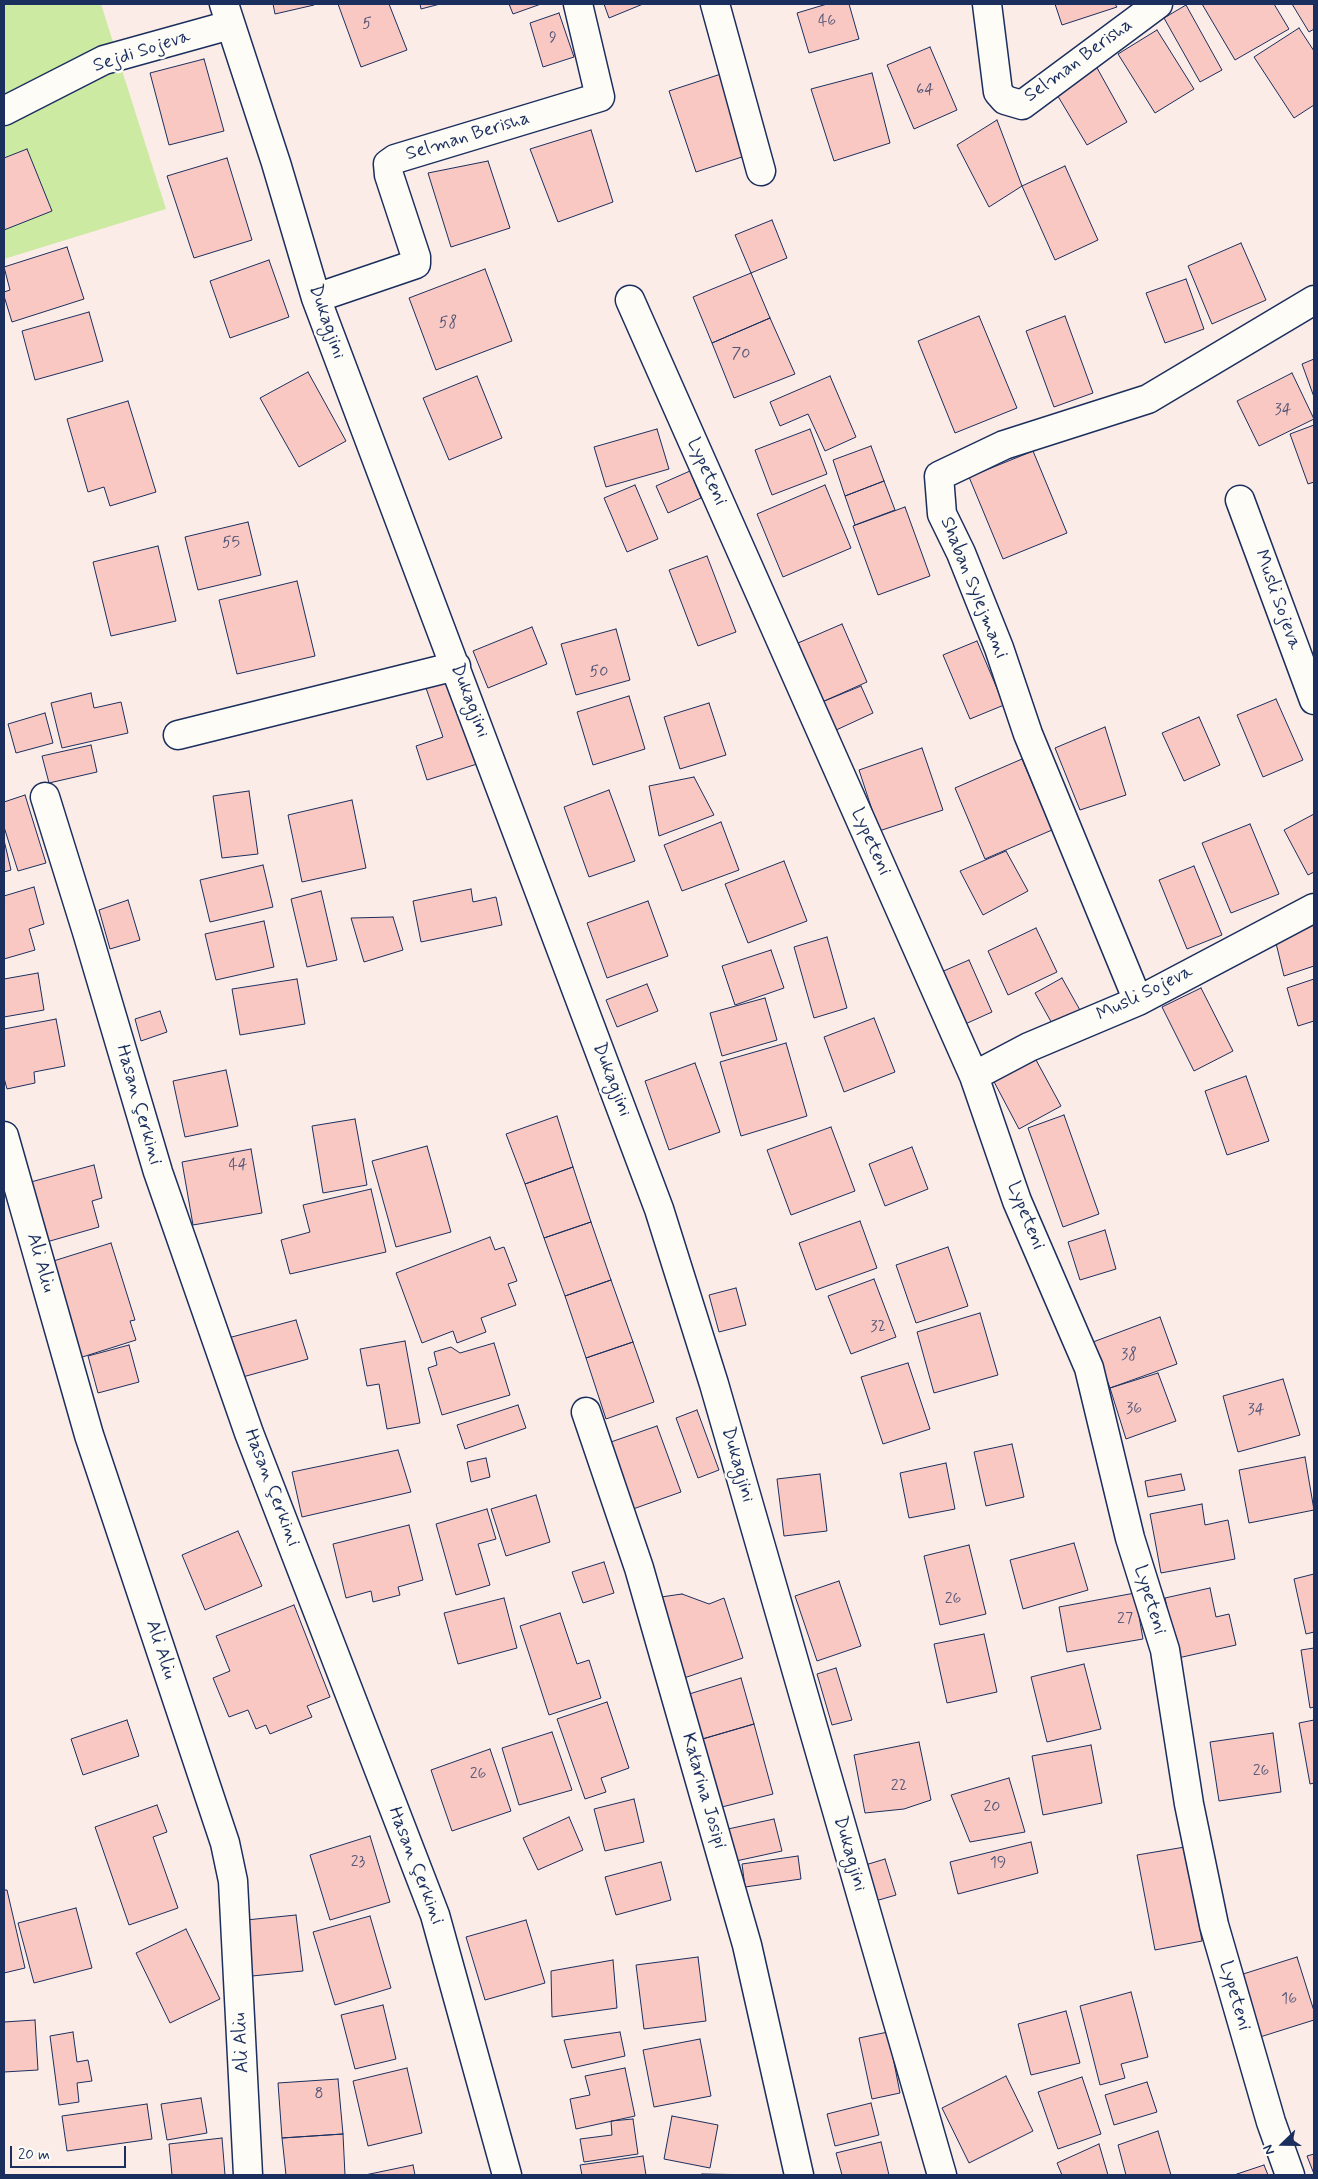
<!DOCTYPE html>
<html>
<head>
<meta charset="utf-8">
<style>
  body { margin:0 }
  #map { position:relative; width:1318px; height:2179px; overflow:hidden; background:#fcece7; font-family:Mynerve,sans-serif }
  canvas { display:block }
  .frame { position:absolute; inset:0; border:5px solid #1b2f5e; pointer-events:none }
  .north { position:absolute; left:1258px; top:2119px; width:50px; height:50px; -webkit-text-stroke:4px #fdfcf7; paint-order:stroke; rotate:248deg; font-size:14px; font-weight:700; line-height:20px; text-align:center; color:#1b2f5e }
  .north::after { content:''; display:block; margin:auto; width:18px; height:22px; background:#1b2f5e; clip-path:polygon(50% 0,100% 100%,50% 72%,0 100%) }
  .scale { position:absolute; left:10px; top:2146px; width:116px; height:22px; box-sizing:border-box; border:2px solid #1b2f5e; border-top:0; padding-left:6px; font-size:15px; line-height:18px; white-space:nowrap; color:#1b2f5e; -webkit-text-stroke:4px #fdfcf7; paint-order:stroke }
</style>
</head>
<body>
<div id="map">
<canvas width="1318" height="2179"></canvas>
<div class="frame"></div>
<div class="north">N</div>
<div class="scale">20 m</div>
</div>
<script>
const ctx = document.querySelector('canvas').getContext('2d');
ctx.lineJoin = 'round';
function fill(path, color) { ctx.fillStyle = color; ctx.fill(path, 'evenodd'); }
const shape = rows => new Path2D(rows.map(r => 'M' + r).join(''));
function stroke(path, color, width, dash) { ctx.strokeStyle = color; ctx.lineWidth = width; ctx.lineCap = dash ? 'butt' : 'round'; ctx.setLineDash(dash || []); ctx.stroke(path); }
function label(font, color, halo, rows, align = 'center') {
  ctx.font = font + ' Mynerve,sans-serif'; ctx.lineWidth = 5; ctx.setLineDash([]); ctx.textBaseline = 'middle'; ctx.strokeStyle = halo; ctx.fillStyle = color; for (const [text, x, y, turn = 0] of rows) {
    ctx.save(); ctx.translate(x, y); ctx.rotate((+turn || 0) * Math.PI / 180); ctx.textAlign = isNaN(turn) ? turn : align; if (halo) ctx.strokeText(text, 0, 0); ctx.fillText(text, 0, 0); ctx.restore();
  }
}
const green = shape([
  [4,4,101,4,166,209,4,259]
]);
const building = shape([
  [273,4,314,4,314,5,275,14,273,4],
  [338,4,389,4,407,50,361,67,338,4],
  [420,4,440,4,421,9,420,4],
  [509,4,541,4,513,14,509,4],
  [604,4,643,4,609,18,604,4],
  [827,4,849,4,859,39,809,53,797,13,827,4],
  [1055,4,1115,4,1117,7,1062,25,1055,4],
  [1202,4,1274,4,1289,29,1235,60,1202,4],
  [1292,4,1314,4,1314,29,1309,32,1292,4],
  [1186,5,1222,70,1200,82,1164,18,1186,5],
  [559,13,574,57,543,67,530,23,559,13],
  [1299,28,1314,51,1314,105,1294,118,1254,57,1299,28],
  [1157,30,1194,89,1155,113,1118,54,1157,30],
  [930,47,957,110,914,129,887,65,930,47],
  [204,59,224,131,169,145,150,73,204,59],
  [1096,66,1127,122,1087,145,1056,93,1096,66],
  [872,73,890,143,834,161,811,89,872,73],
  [721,74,748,155,696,172,669,91,721,74],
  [997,120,1022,186,989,207,957,145,997,120],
  [591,130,613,202,558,222,530,149,591,130],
  [27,149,52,211,4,230,4,158,27,149],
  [227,158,252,240,194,258,167,176,227,158],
  [488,161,510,228,451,247,428,173,488,161],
  [1065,166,1098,240,1055,260,1022,186,1065,166],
  [772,220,787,258,751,273,735,235,772,220],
  [1241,243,1266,300,1212,324,1188,266,1241,243],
  [67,247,84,299,12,322,4,296,4,292,10,290,4,267,67,247],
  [269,260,289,317,230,338,210,281,269,260],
  [485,269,512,341,436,370,409,298,485,269],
  [751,273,770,318,712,343,693,297,751,273],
  [1186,279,1204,329,1165,343,1146,293,1186,279],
  [89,312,103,361,35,380,22,331,89,312],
  [979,316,1017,408,955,433,918,341,979,316],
  [1065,316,1093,393,1054,407,1026,331,1065,316],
  [770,318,795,374,734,398,712,343,770,318],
  [1314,359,1314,397,1302,364,1314,359],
  [308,372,346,441,299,467,260,398,308,372],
  [1292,373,1314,419,1259,446,1237,401,1292,373],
  [477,376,502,438,449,460,423,398,477,376],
  [830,376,856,437,825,451,808,414,780,426,770,402,830,376],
  [128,401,156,492,110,506,104,487,88,492,67,419,128,401],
  [1314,425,1314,482,1308,484,1290,434,1314,425],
  [657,429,669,469,606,487,594,447,657,429],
  [810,429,827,474,772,495,755,450,810,429],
  [871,446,884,481,845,496,833,460,871,446],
  [1033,451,1067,533,1003,559,969,477,1033,451],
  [690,471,701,498,668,513,656,486,690,471],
  [884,481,895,510,855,525,845,496,884,481],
  [635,485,658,539,627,552,604,498,635,485],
  [825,485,851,548,783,577,757,514,825,485],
  [905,507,930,576,878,595,853,526,905,507],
  [248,522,261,575,198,590,185,537,248,522],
  [158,546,176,621,111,636,93,562,158,546],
  [707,556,736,632,698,646,669,570,707,556],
  [297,581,315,656,237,674,219,600,297,581],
  [842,624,867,682,822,702,798,643,842,624],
  [532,627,547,664,488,688,473,651,532,627],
  [616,629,630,680,576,695,561,644,616,629],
  [977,641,1004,705,970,719,943,655,977,641],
  [449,680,477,764,427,780,416,746,443,737,426,688,449,680],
  [861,686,873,713,834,731,822,702,861,686],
  [91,693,94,708,121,702,128,733,62,748,51,703,91,693],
  [629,696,645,749,593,765,577,712,629,696],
  [1276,699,1303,760,1263,777,1237,715,1276,699],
  [709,703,726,755,680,769,664,717,709,703],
  [45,713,53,743,16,753,8,724,45,713],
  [1199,717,1220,765,1184,781,1162,733,1199,717],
  [1105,727,1126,795,1080,810,1055,748,1105,727],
  [91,745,97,772,49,783,42,756,91,745],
  [922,748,943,810,879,831,859,770,922,748],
  [1022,759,1052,830,985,859,955,788,1022,759],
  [694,777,714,815,659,836,649,786,694,777],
  [609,790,635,861,589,877,564,807,609,790],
  [249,791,258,854,222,858,213,796,249,791],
  [25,795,46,863,18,871,4,827,4,802,25,795],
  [352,800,366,868,302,882,288,815,352,800],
  [1314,814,1314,872,1308,875,1284,830,1314,814],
  [721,822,739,870,682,891,664,845,721,822],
  [1250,824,1279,894,1231,913,1202,843,1250,824],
  [4,840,11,870,4,872,4,840],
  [1006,851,1028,891,983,915,960,871,1006,851],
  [784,861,807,921,748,943,725,884,784,861],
  [263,865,273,907,210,922,200,880,263,865],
  [1194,866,1222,935,1187,949,1159,880,1194,866],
  [34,887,44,924,29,929,35,950,4,959,4,896,34,887],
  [471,889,473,902,496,897,502,925,421,942,413,901,471,889],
  [321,891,337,960,307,967,291,899,321,891],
  [128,900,140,940,110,949,99,910,128,900],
  [648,901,668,956,607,978,587,923,648,901],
  [393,917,403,950,364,962,351,918,393,917],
  [264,921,274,967,216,980,205,934,264,921],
  [1314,925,1314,966,1284,976,1274,935,1314,925],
  [1036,928,1057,972,1008,995,988,951,1036,928],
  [827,937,847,1008,814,1018,794,947,827,937],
  [771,950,784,988,735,1005,722,966,771,950],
  [969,960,992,1012,963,1025,939,973,969,960],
  [38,973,44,1010,4,1017,4,979,38,973],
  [1062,978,1081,1012,1054,1027,1035,993,1062,978],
  [297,979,305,1024,240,1035,232,989,297,979],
  [1314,979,1314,1021,1298,1026,1287,988,1314,979],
  [647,984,658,1011,617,1027,606,1000,647,984],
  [1201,988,1233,1051,1194,1071,1162,1007,1201,988],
  [765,998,777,1040,722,1056,710,1013,765,998],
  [160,1011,167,1032,141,1041,135,1019,160,1011],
  [874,1018,895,1072,844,1092,824,1037,874,1018],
  [56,1019,65,1066,34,1072,35,1083,7,1089,4,1078,4,1029,56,1019],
  [786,1043,807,1116,741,1136,720,1062,786,1043],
  [1029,1047,1061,1106,1019,1129,991,1076,1029,1047],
  [695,1063,720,1132,669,1150,645,1081,695,1063],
  [226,1070,238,1126,185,1137,173,1081,226,1070],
  [1246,1076,1269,1141,1227,1155,1205,1091,1246,1076],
  [1064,1115,1099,1214,1063,1227,1028,1128,1064,1115],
  [557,1116,573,1167,525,1184,506,1134,557,1116],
  [355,1119,367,1185,323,1193,312,1126,355,1119],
  [831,1127,855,1191,791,1215,767,1150,831,1127],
  [427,1146,451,1232,396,1247,372,1161,427,1146],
  [912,1147,928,1189,885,1206,869,1164,912,1147],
  [251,1149,262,1213,193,1225,182,1162,251,1149],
  [94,1165,102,1198,92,1201,99,1227,43,1243,27,1183,94,1165],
  [573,1167,591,1222,544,1238,525,1184,573,1167],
  [371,1189,386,1252,290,1274,281,1240,310,1232,303,1205,371,1189],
  [860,1221,877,1268,816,1290,799,1243,860,1221],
  [591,1222,611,1280,565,1296,544,1238,591,1222],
  [1105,1230,1116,1269,1080,1280,1068,1242,1105,1230],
  [490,1237,495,1250,504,1247,517,1281,508,1284,516,1305,481,1318,486,1332,457,1343,453,1331,422,1343,396,1273,490,1237],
  [111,1243,135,1320,130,1321,136,1340,76,1359,47,1263,111,1243],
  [948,1247,968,1306,916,1323,896,1265,948,1247],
  [874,1279,896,1337,851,1354,828,1296,874,1279],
  [611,1280,633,1342,586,1358,565,1296,611,1280],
  [736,1288,746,1325,719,1332,709,1295,736,1288],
  [980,1313,998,1375,934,1393,917,1332,980,1313],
  [1160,1317,1177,1364,1110,1388,1093,1342,1160,1317],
  [296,1320,308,1359,239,1378,228,1338,296,1320],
  [405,1341,420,1423,387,1429,379,1384,367,1386,360,1349,405,1341],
  [633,1342,654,1402,606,1419,586,1358,633,1342],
  [494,1343,510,1395,442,1415,428,1368,437,1365,434,1352,451,1347,460,1353,494,1343],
  [129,1345,139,1382,98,1393,88,1356,129,1345],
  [908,1363,930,1429,883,1444,861,1377,908,1363],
  [1158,1373,1176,1421,1126,1439,1110,1388,1158,1373],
  [1283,1379,1300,1435,1238,1452,1223,1396,1283,1379],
  [518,1405,526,1428,465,1449,457,1425,518,1405],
  [697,1410,719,1470,698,1478,676,1418,697,1410],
  [657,1426,681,1492,633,1509,608,1443,657,1426],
  [1012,1444,1024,1497,986,1506,974,1452,1012,1444],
  [398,1450,411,1492,302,1517,292,1472,398,1450],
  [1305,1457,1314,1510,1249,1523,1239,1470,1305,1457],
  [486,1458,490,1477,471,1482,467,1462,486,1458],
  [946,1463,955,1509,909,1518,900,1473,946,1463],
  [820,1474,827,1531,784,1536,777,1479,820,1474],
  [1181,1474,1185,1490,1148,1497,1145,1481,1181,1474],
  [536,1495,550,1542,506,1556,491,1509,536,1495],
  [1202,1504,1205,1525,1228,1520,1235,1559,1161,1573,1150,1514,1202,1504],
  [487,1509,496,1539,478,1544,490,1585,456,1595,436,1524,487,1509],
  [409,1525,423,1580,398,1587,400,1595,373,1602,371,1591,346,1598,333,1544,409,1525],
  [238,1531,262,1586,205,1610,182,1555,238,1531],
  [1074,1543,1088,1590,1023,1609,1010,1560,1074,1543],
  [969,1545,986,1614,940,1625,924,1556,969,1545],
  [604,1562,614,1593,583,1603,572,1572,604,1562],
  [1314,1574,1314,1632,1306,1634,1294,1579,1314,1574],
  [839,1581,861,1646,817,1661,795,1596,839,1581],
  [1210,1588,1216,1617,1229,1614,1236,1645,1178,1658,1165,1598,1210,1588],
  [1135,1593,1143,1639,1067,1652,1059,1607,1135,1593],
  [682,1594,709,1604,724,1598,743,1658,684,1678,661,1597,682,1594],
  [504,1598,517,1648,458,1664,444,1613,504,1598],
  [294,1605,330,1697,307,1706,312,1717,270,1734,266,1725,256,1729,248,1710,229,1717,213,1678,230,1671,216,1636,294,1605],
  [560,1613,577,1664,589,1660,601,1698,549,1715,520,1626,560,1613],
  [984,1634,997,1692,947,1703,934,1644,984,1634],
  [1314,1648,1314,1707,1310,1708,1301,1650,1314,1648],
  [1084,1664,1101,1729,1047,1742,1031,1677,1084,1664],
  [836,1668,852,1720,832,1725,817,1674,836,1668],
  [741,1678,754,1724,699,1740,686,1695,741,1678],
  [607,1702,629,1768,601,1778,606,1792,585,1799,557,1719,607,1702],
  [127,1720,139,1756,83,1775,71,1739,127,1720],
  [1314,1720,1314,1783,1310,1784,1299,1723,1314,1720],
  [754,1724,773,1794,718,1808,699,1740,754,1724],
  [552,1732,572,1790,519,1805,502,1748,552,1732],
  [1273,1733,1281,1792,1219,1801,1210,1742,1273,1733],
  [919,1742,931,1800,904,1809,865,1813,854,1755,919,1742],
  [1091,1745,1102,1803,1043,1815,1032,1756,1091,1745],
  [490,1749,511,1811,452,1831,431,1770,490,1749],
  [1009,1778,1025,1832,970,1842,951,1795,1009,1778],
  [634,1799,644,1842,605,1851,594,1809,634,1799],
  [157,1805,167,1832,153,1837,178,1908,129,1925,95,1827,157,1805],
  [569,1817,583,1850,538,1870,523,1838,569,1817],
  [774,1819,782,1851,736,1861,728,1829,774,1819],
  [370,1836,390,1902,330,1920,310,1855,370,1836],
  [1031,1842,1038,1873,958,1894,950,1862,1031,1842],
  [1185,1847,1202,1941,1155,1950,1137,1855,1185,1847],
  [798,1856,801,1879,745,1887,742,1864,798,1856],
  [885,1859,896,1895,872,1902,862,1866,885,1859],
  [661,1862,671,1900,616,1915,605,1877,661,1862],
  [4,1890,7,1890,25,1968,4,1973,4,1890],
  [76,1908,92,1968,34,1983,18,1923,76,1908],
  [296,1915,303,1971,252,1976,246,1920,296,1915],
  [370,1916,391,1988,335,2005,313,1932,370,1916],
  [526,1920,545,1983,485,2000,466,1937,526,1920],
  [186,1929,220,1999,170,2023,136,1953,186,1929],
  [698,1957,706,2021,644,2029,636,1965,698,1957],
  [1297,1957,1314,2011,1314,2020,1260,2037,1240,1975,1297,1957],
  [613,1960,617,2008,552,2017,551,1971,613,1960],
  [1131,1992,1148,2057,1121,2064,1125,2078,1100,2085,1080,2006,1131,1992],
  [383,2005,396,2059,355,2069,341,2015,383,2005],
  [1066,2011,1080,2063,1031,2075,1018,2024,1066,2011],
  [35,2020,38,2070,4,2072,4,2022,35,2020],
  [73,2032,77,2062,88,2060,92,2081,77,2083,79,2102,59,2105,50,2036,73,2032],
  [620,2032,625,2056,572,2068,564,2040,620,2032],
  [888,2032,900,2093,872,2099,859,2038,888,2032],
  [700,2039,711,2096,654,2107,643,2050,700,2039],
  [407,2068,422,2133,368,2146,353,2081,407,2068],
  [625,2068,635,2116,576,2129,570,2099,590,2095,585,2076,625,2068],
  [1006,2076,1033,2131,969,2163,942,2108,1006,2076],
  [1082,2077,1101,2134,1058,2149,1038,2092,1082,2077],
  [338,2079,343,2134,282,2138,278,2083,338,2079],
  [1147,2082,1157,2112,1114,2125,1105,2095,1147,2082],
  [201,2098,207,2133,167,2140,161,2104,201,2098],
  [871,2103,879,2135,835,2146,827,2114,871,2103],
  [147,2104,152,2139,67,2151,62,2116,147,2104],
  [672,2116,718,2125,710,2168,664,2159,672,2116],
  [633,2119,638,2154,584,2162,580,2139,612,2135,611,2121,633,2119],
  [1158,2131,1171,2175,1126,2175,1118,2145,1158,2131],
  [343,2134,345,2175,286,2175,282,2138,343,2134],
  [222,2138,225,2175,172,2175,169,2144,222,2138],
  [881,2142,889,2175,842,2175,836,2153,881,2142],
  [1099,2144,1108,2175,1062,2175,1057,2163,1099,2144],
  [1314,2154,1314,2174,1307,2156,1314,2154],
  [643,2156,646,2175,582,2175,580,2165,643,2156],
  [413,2165,415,2175,365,2175,413,2165],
  [1264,2165,1268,2175,1234,2175,1264,2165],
  [702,2174,761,2175,702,2175,702,2174]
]);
const street = shape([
  [224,4,276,163,316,298,659,1209,714,1384,942,2175],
  [715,4,761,171],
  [987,4,998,92,1005,100,1022,105,1158,4],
  [4,111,104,60,230,25],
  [316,298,416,264,416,257,389,175,388,164,395,159,600,97,578,4],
  [630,300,974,1076,1017,1201,1089,1368,1130,1538,1165,1650,1189,1804,1214,1925,1271,2122,1290,2175],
  [1240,500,1314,700],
  [178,735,456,666],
  [45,797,87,932,158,1172,249,1433,435,1915,507,2175],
  [1138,1001,1028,734,999,648,961,553,942,514,939,476,1004,445,1148,399,1314,300],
  [974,1076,1029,1047,1138,1001,1314,908],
  [4,1136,89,1435,225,1843,233,1881,248,2175],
  [586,1412,639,1568,747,1945,799,2175]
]);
const numberNames = [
  ["46",827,22],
  ["5",367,25],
  ["9",553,39],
  ["64",925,91],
  ["58",448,324],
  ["70",741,355],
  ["34",1283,411],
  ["55",231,544],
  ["50",599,673],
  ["44",238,1166],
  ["32",878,1328],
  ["38",1129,1356],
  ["36",1134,1410],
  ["34",1256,1411],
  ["26",953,1600],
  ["27",1125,1620],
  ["26",1261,1772],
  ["26",478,1775],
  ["22",899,1787],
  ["20",992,1808],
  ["23",358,1863],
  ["19",998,1864],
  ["16",1289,2000],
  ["8",319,2095]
];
const streetNames = [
  ["Sejdi Sojeva",142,52,-18],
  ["Selman Berisha",1079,61,-36],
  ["Selman Berisha",468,137,-17],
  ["Dukagjini",326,322,71],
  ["Lypeteni",706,472,66],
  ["Shaban Sylejmani",973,588,68],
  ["Musli Sojeva",1277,600,70],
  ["Dukagjini",469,701,69],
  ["Lypeteni",870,842,66],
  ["Musli Sojeva",1145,994,-26],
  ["Dukagjini",611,1080,69],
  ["Hasan Çerkini",138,1105,74],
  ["Lypeteni",1025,1216,68],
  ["Ali Aliu",40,1263,74],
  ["Dukagjini",737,1465,74],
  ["Hasan Çerkini",271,1488,69],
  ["Lypeteni",1149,1600,73],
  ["Ali Aliu",160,1650,72],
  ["Katarina Josipi",703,1791,74],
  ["Dukagjini",849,1854,74],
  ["Hasan Çerkini",415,1866,69],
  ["Lypeteni",1234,1996,74],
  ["Ali Aliu",242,2043,-93]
];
fill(green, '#cceaa2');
fill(building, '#f9c8c3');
stroke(building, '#1b2f5e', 1);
stroke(street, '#1b2f5e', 31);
stroke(street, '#fdfcf7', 28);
label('16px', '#525577', null, numberNames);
label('19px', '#1b2f5e', '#fdfcf7', streetNames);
</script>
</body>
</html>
